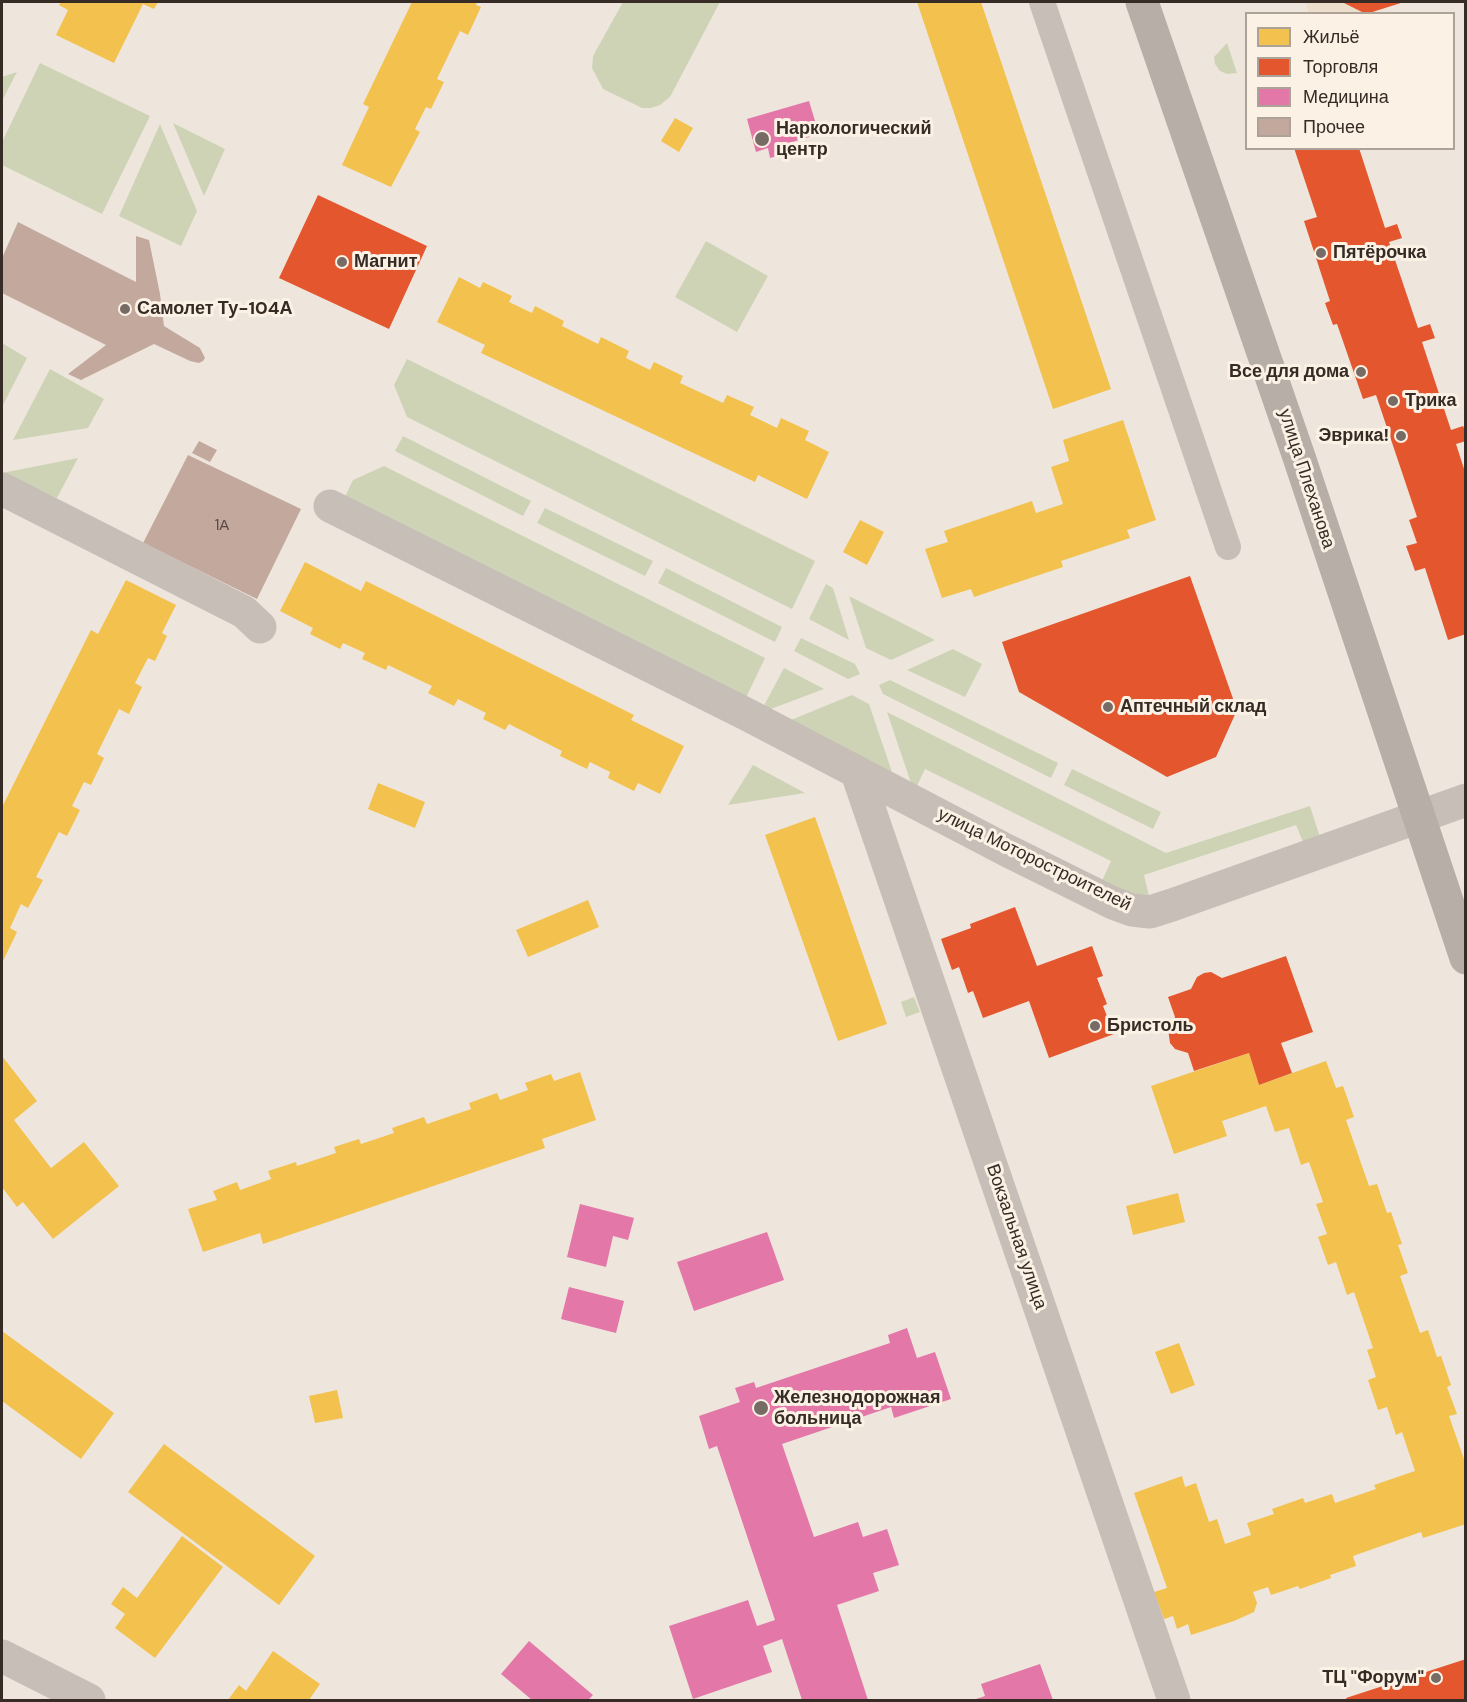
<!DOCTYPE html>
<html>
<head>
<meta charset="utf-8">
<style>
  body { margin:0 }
  #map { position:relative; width:1467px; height:1702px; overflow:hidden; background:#eee6dd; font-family:"DM Sans",sans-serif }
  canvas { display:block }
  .frame { position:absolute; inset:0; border:3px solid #372b25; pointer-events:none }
  .legend { position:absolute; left:1245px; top:12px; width:210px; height:138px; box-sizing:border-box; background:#fbf1e4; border:2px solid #ada298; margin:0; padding:8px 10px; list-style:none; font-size:18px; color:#372b25 }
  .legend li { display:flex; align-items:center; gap:12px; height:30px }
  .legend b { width:30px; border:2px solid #ada298 }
</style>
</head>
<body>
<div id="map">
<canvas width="1467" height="1702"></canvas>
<div class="frame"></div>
<ul class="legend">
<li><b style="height:16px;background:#f2c14e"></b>Жильё</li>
<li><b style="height:16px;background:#e4572e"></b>Торговля</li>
<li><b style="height:16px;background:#e377a8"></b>Медицина</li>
<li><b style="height:16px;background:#c3a99d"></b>Прочее</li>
</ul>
</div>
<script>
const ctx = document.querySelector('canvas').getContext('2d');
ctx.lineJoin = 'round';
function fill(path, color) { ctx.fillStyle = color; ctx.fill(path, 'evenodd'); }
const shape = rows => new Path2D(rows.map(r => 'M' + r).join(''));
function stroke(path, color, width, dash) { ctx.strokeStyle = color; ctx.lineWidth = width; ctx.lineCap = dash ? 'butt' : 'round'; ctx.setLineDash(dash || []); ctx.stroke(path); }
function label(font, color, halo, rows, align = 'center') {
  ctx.font = font + ' "DM Sans",sans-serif'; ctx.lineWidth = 6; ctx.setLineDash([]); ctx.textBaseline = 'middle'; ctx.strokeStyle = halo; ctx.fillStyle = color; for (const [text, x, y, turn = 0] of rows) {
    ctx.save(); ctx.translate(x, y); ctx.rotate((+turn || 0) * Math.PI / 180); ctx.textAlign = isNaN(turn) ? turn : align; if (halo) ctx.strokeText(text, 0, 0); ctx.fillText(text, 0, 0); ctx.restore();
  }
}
const green = shape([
  [623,2,720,2,670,97,660,105,651,108,642,108,603,89,592,68,593,56],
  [1227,43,1237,73,1227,74,1220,71,1215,64,1214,57],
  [40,63,150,116,102,214,2,165,2,142],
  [17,72,2,101,2,77],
  [173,123,225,149,204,196],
  [160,124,197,211,181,246,119,216],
  [706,241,768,276,737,332,675,297],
  [2,343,27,358,2,407],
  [407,359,815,561,792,609,407,417,394,385],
  [50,369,104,399,88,428,13,440],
  [403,436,531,501,523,516,395,451],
  [78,458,57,498,2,476,2,473],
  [384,466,765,658,743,704,342,503,353,480],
  [545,508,653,561,645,576,537,523],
  [666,568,782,627,775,642,658,583],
  [826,584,833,588,849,640,809,619],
  [849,596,935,640,891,660,866,648],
  [801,638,855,664,860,674,848,679,794,651],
  [953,649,982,664,965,697,907,670],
  [784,668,824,689,760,713],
  [890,680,1058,763,1051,778,883,694,879,685],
  [852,695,869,704,895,781,786,722],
  [887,712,1166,853,1310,806,1320,837,1303,842,1296,825,1144,875,1149,896,1136,896,1101,883,1111,861,925,769,914,792],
  [753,765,805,793,728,805],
  [1072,769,1161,812,1153,829,1064,785],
  [914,997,920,1012,906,1017,901,1002]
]);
const plaza = shape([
  [1305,2,1342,2,1366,13,1309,13]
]);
const homes = shape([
  [61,2,158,2,154,9,143,4,114,63,56,35,68,10,59,5],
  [412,2,477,2,476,5,481,7,468,35,460,31,437,79,444,82,431,109,426,107,415,129,420,132,391,187,342,165,369,107,363,104],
  [917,2,981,2,1111,389,1053,409],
  [675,118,693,128,679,152,661,141],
  [459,277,480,288,483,282,512,296,509,302,532,313,535,306,564,321,562,326,598,344,601,337,629,351,626,358,650,370,654,362,683,376,680,383,723,403,727,395,754,407,750,415,777,428,781,418,809,431,805,440,829,452,807,499,758,475,755,482,481,353,485,345,437,322],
  [1123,420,1156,520,1127,530,1130,538,1061,561,1063,567,974,597,971,589,942,598,925,549,948,542,944,531,1032,501,1036,513,1063,504,1051,467,1069,461,1063,440],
  [860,520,884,532,867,565,843,552],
  [305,562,361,591,366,581,634,715,631,720,684,746,660,794,638,783,634,791,608,778,610,772,590,762,587,769,560,756,562,751,509,724,505,730,483,719,486,713,458,699,454,706,428,693,432,686,388,665,386,670,362,659,365,653,343,643,340,649,310,634,313,628,280,611],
  [126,580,176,605,162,633,167,636,155,661,148,658,135,683,142,687,129,714,119,709,97,754,104,758,91,785,84,782,72,806,80,810,67,836,59,832,36,877,43,880,28,908,21,904,10,928,17,932,2,963,2,807,91,630,98,634],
  [378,783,425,802,415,828,368,809],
  [815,817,887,1024,838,1041,765,835],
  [588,900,599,927,528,957,516,930],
  [1249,1053,1259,1085,1326,1061,1336,1088,1343,1086,1354,1117,1346,1120,1369,1186,1377,1184,1387,1213,1391,1212,1402,1244,1398,1245,1408,1273,1400,1276,1420,1333,1428,1330,1437,1357,1441,1356,1451,1385,1447,1387,1457,1414,1449,1416,1466,1465,1466,1524,1423,1538,1421,1532,1353,1556,1356,1566,1330,1575,1331,1578,1300,1589,1298,1586,1271,1595,1268,1587,1253,1592,1257,1603,1254,1612,1234,1621,1191,1635,1188,1624,1177,1629,1173,1616,1164,1619,1154,1592,1167,1588,1134,1493,1182,1476,1185,1487,1196,1483,1209,1522,1217,1519,1225,1544,1251,1535,1247,1523,1274,1514,1272,1509,1303,1498,1305,1503,1332,1494,1335,1503,1376,1489,1374,1485,1415,1471,1402,1432,1396,1435,1387,1407,1378,1410,1368,1380,1376,1377,1367,1350,1373,1348,1354,1292,1347,1295,1336,1262,1328,1265,1318,1237,1327,1234,1316,1204,1323,1202,1309,1162,1301,1165,1289,1128,1275,1132,1266,1106,1222,1121,1227,1136,1174,1154,1151,1086],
  [2,1056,37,1101,14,1120,51,1168,84,1142,119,1186,53,1239,23,1202,17,1207,2,1187],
  [580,1072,596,1120,542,1139,545,1148,263,1244,260,1233,203,1252,188,1209,217,1200,213,1191,237,1182,240,1190,271,1179,268,1171,296,1162,297,1166,336,1153,334,1147,359,1139,361,1144,394,1133,392,1128,424,1117,427,1124,471,1109,469,1103,497,1093,500,1100,528,1090,525,1083,551,1074,554,1081],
  [1178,1193,1185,1222,1133,1235,1126,1206],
  [2,1331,114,1413,81,1459,2,1401],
  [1179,1343,1195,1385,1171,1394,1155,1352],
  [337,1390,343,1418,315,1423,309,1396],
  [164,1444,315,1556,279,1605,128,1492],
  [182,1536,223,1567,155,1658,115,1628,125,1614,111,1604,123,1587,137,1598],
  [273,1651,320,1684,309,1700,228,1700,239,1685,246,1691]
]);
const shops = shape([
  [1342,2,1404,2,1366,14],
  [1294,148,1359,148,1385,228,1397,224,1402,238,1389,242,1418,328,1430,324,1435,338,1422,342,1451,430,1463,426,1466,432,1466,441,1456,444,1466,475,1466,634,1448,640,1425,568,1415,571,1406,546,1417,543,1409,520,1417,517,1376,395,1363,399,1337,324,1333,325,1325,303,1330,301,1304,221,1317,217],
  [318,195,427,246,389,329,279,278],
  [1190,576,1237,710,1216,757,1167,777,1019,692,1002,642],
  [1015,907,1037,966,1092,946,1103,976,1097,978,1107,1004,1103,1006,1114,1034,1049,1058,1029,1001,983,1018,973,991,968,993,959,967,952,970,941,939,971,928,970,924],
  [1286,956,1313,1032,1281,1043,1292,1073,1259,1085,1249,1053,1194,1071,1188,1053,1175,1049,1170,1043,1168,1029,1175,1017,1168,997,1191,989,1197,977,1204,973,1211,972,1222,978],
  [1466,1659,1466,1700,1347,1700,1346,1698]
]);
const health = shape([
  [809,101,819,134,779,146,781,155,770,158,768,148,756,152,747,119],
  [580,1204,634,1218,628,1240,613,1236,606,1267,567,1257],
  [767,1232,784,1280,694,1311,677,1262],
  [569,1287,624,1301,616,1333,561,1319],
  [907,1328,917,1358,935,1352,951,1399,894,1418,891,1407,782,1444,814,1537,858,1522,863,1537,887,1529,899,1565,873,1573,879,1591,837,1605,868,1700,802,1700,782,1639,763,1646,772,1672,693,1699,669,1626,748,1600,757,1626,775,1620,717,1446,709,1449,699,1416,740,1402,735,1388,754,1382,756,1388,890,1343,888,1335],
  [529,1641,593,1695,588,1700,532,1700,501,1674],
  [1040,1664,1053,1700,973,1700,985,1696,981,1684]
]);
const building = shape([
  [18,222,136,282,136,236,149,240,160,294,164,326,200,348,205,358,203,361,199,363,190,361,154,344,81,380,68,374,106,345,2,293,2,258],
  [199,441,217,450,210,462,192,453],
  [188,455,301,509,257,599,143,543]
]);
const pedestrian = shape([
  [1042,2,1228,547]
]);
const minor = shape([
  [2,489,244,612,260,627],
  [330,506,748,715,1006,850,1113,903,1132,910,1150,912,1172,905,1466,800],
  [857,773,1174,1700],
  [2,1656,89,1700]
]);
const secondary = shape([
  [1142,2,1299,457,1466,958]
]);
const markers = [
  [762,139,8,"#776c65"],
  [1321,253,6,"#776c65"],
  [342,262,6,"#776c65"],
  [125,309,6,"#776c65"],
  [1361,372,6,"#776c65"],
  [1393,401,6,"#776c65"],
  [1401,436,6,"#776c65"],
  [1108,707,6,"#776c65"],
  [1095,1026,6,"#776c65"],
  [761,1408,8,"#776c65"],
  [1436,1678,6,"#776c65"]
];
const numberNames = [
  ["1А",222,526]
];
const poiNames = [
  ["Наркологический",776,129],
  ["центр",776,150],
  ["Пятёрочка",1333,253],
  ["Магнит",354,262],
  ["Самолет Ту-104А",137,309],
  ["Все для дома",1349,372,"right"],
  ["Трика",1405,401],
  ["Эврика!",1389,436,"right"],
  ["Аптечный склад",1120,707],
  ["Бристоль",1107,1026],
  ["Железнодорожная",774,1398],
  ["больница",774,1419],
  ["ТЦ \"Форум\"",1424,1678,"right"]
];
const streetNames = [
  ["улица Плеханова",1306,479,72],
  ["улица Моторостроителей",1034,860,26],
  ["Вокзальная улица",1016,1237,71]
];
fill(green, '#ced3b6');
fill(plaza, '#eddecb');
fill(homes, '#f2c14e');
fill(shops, '#e4572e');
fill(health, '#e377a8');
fill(building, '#c3a99d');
stroke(pedestrian, '#c6beb7', 26);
stroke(minor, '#c6beb7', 33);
stroke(secondary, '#b7aea7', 33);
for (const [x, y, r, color] of markers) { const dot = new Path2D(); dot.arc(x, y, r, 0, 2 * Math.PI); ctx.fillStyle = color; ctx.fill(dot); stroke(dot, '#fbf1e4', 2); }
label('15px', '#5a4a43', null, numberNames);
label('bold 18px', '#372b25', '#fbf1e4', poiNames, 'left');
label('18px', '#372b25', '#fbf1e4', streetNames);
</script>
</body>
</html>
